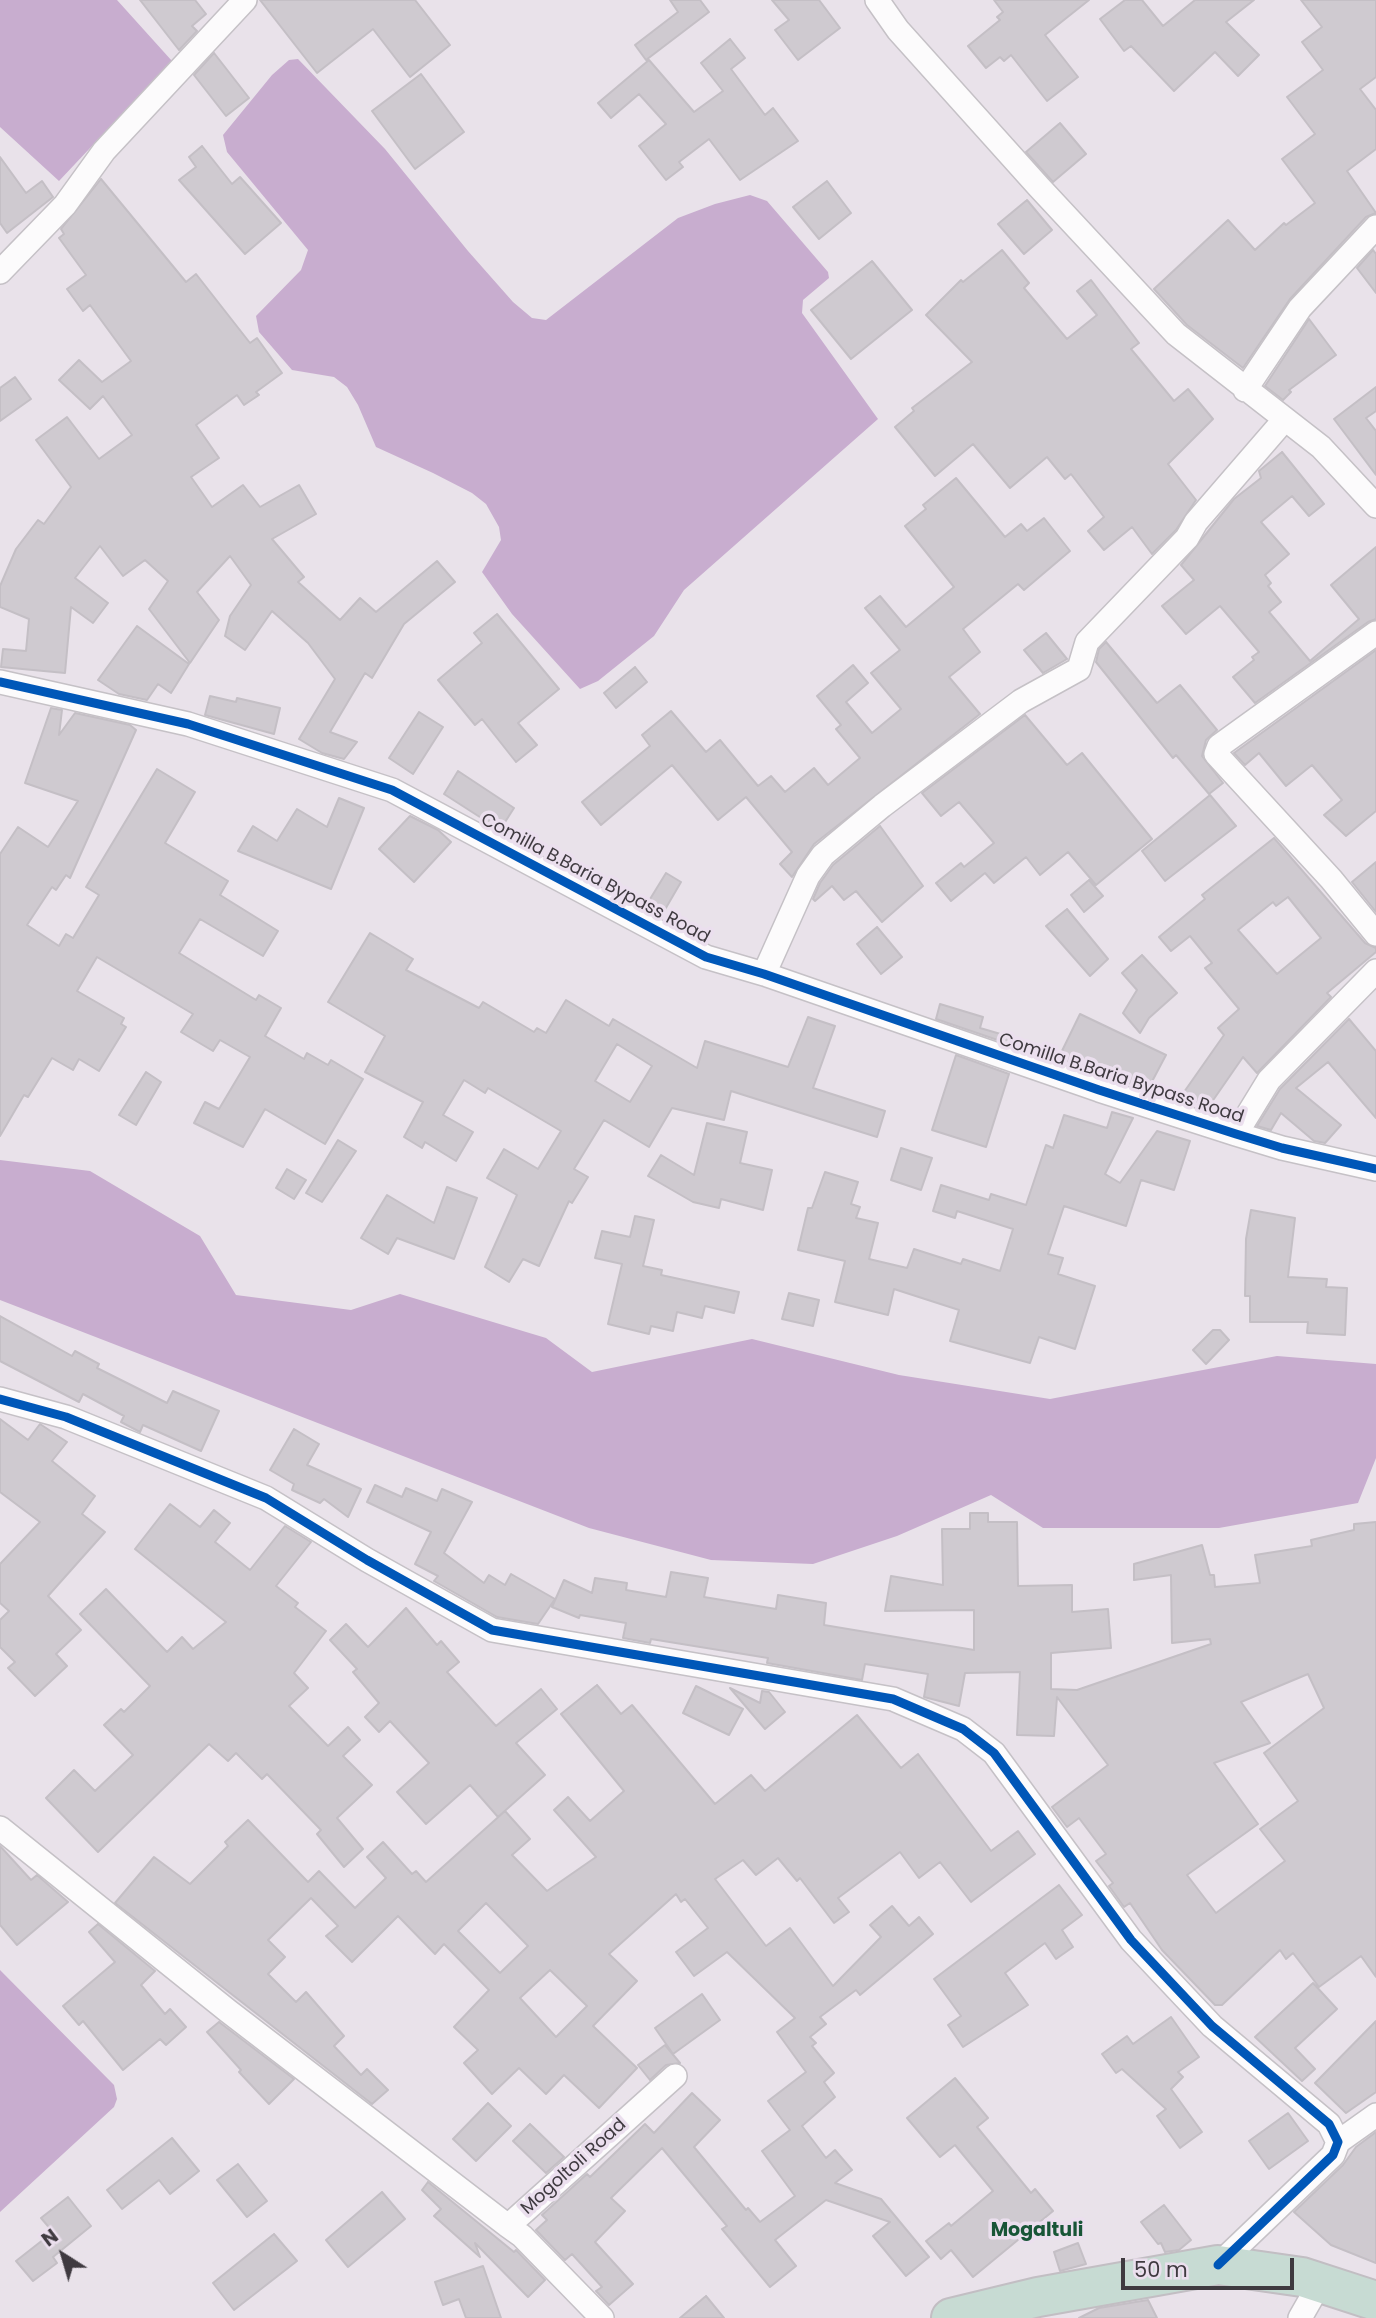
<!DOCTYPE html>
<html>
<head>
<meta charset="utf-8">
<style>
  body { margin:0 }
  #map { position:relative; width:1376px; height:2318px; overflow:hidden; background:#e9e2ea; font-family:Poppins,sans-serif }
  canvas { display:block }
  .north { position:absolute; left:28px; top:2220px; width:70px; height:70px; -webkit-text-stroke:5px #ebdfee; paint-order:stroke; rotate:323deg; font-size:19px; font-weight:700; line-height:28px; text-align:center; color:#3f3a40 }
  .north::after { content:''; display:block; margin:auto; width:24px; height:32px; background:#3f3a40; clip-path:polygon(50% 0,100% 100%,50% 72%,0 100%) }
  .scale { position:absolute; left:1121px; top:2258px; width:173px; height:32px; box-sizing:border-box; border:4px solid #3f3a40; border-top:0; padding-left:9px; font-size:21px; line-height:24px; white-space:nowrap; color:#3f3a40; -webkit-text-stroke:5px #ebdfee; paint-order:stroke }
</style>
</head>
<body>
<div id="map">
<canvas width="1376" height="2318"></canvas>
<div class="north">N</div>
<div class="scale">50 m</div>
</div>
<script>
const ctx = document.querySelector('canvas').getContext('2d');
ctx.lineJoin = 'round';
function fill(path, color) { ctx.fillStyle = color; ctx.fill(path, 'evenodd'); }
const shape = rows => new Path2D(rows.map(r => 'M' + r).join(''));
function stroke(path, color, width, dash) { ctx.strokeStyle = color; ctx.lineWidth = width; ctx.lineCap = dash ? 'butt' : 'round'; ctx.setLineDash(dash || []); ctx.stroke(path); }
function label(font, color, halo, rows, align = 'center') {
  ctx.font = font + ' Poppins,sans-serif'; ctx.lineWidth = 7; ctx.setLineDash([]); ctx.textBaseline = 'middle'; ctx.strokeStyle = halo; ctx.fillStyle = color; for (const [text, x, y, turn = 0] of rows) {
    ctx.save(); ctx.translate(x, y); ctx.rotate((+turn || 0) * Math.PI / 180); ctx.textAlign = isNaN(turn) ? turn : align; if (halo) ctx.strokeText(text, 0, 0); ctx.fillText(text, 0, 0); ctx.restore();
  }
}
const water = shape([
  [0,0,117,0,172,61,59,181,0,127],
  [298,59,385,149,468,251,513,302,532,318,546,320,678,218,715,204,750,195,767,201,828,272,829,278,803,300,802,313,878,419,684,590,654,636,598,681,580,689,512,614,482,572,501,540,499,527,486,504,472,493,433,473,376,447,358,405,347,387,334,377,292,370,259,332,256,316,301,270,308,250,227,152,223,135,272,75,289,60],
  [0,1160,90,1171,200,1236,236,1295,351,1310,400,1294,546,1338,592,1372,752,1339,899,1375,1050,1399,1277,1356,1376,1364,1376,1458,1358,1503,1219,1528,1043,1528,991,1495,897,1536,813,1564,711,1560,589,1528,0,1300],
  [0,1970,114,2085,117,2099,114,2107,0,2212]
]);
const building = shape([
  [140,0,195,0,206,14,192,26,197,31,179,50,140,0],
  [260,0,415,0,450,45,410,77,373,29,317,73,260,0],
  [670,0,700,0,709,12,646,60,635,45,678,12,670,0],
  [772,0,819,0,840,28,798,60,775,30,789,20,772,0],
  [994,0,1089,0,1045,35,1078,77,1047,101,1011,55,1004,61,1000,57,986,68,968,46,1000,20,997,17,1003,12,994,0],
  [1125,0,1142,0,1163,26,1195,0,1254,0,1226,22,1259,55,1238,76,1215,52,1174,91,1131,46,1124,51,1100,19,1125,0],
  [1301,0,1376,0,1376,77,1360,89,1376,110,1376,149,1347,171,1376,213,1366,217,1290,299,1243,368,1187,325,1154,289,1228,220,1255,250,1284,223,1286,225,1315,203,1282,159,1315,134,1287,97,1323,70,1302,42,1322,27,1301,0],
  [730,39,745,58,731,69,765,115,773,108,798,141,740,180,709,139,679,162,683,167,666,180,639,146,666,124,639,94,611,118,598,103,649,60,694,112,723,91,701,63,730,39],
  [214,53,249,98,226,116,194,75,214,53],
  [421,74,464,132,415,169,372,111,421,74],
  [1060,123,1086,154,1053,182,1026,152,1060,123],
  [202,146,232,184,240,177,281,223,245,254,179,180,196,167,189,157,202,146],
  [0,157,26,193,42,181,53,197,7,233,0,223,0,157],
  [101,179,186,282,196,274,250,343,257,338,282,373,256,392,259,395,244,405,237,395,196,425,219,458,191,477,212,507,243,485,260,507,299,485,316,514,272,539,304,577,298,582,340,620,360,598,376,612,437,561,455,582,404,624,372,678,365,673,330,732,357,742,344,759,322,753,299,739,335,679,308,643,272,611,245,650,225,636,230,616,251,585,230,556,197,592,219,620,190,663,149,609,168,581,145,560,123,576,100,546,75,578,108,603,93,623,71,607,65,673,1,667,3,649,26,651,29,619,0,607,0,586,16,549,38,520,44,524,71,487,36,440,67,417,99,459,132,435,103,396,90,409,59,380,79,360,102,382,131,361,90,305,83,311,67,289,86,275,59,238,64,234,61,229,101,179],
  [827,181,851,213,819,239,793,207,827,181],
  [1027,200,1052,230,1024,254,998,224,1027,200],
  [1002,250,1029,283,1024,288,1067,339,1097,315,1077,291,1091,280,1139,343,1131,349,1174,401,1188,389,1213,419,1168,464,1196,500,1176,530,1152,554,1132,527,1104,550,1088,531,1104,517,1071,474,1065,479,1047,457,1010,488,973,444,935,476,895,427,914,411,912,408,972,362,926,315,961,280,963,282,1002,250],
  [1373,250,1376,254,1376,293,1357,268,1373,250],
  [872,261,912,310,851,359,811,310,872,261],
  [1309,319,1336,355,1289,390,1291,392,1283,400,1265,386,1309,319],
  [15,377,31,399,0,421,0,388,15,377],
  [1376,387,1376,411,1366,418,1376,431,1376,475,1334,419,1376,387],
  [1282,452,1324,504,1309,516,1292,496,1261,522,1289,554,1265,575,1271,583,1268,586,1281,602,1269,612,1310,661,1359,619,1331,585,1376,547,1376,619,1368,622,1255,703,1233,677,1254,660,1252,657,1259,652,1220,606,1186,634,1162,606,1194,580,1181,565,1234,499,1261,478,1259,471,1282,452],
  [956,478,1005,537,1021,524,1027,531,1044,518,1070,551,1024,590,1018,584,963,629,980,652,949,677,980,714,814,844,792,877,780,864,792,852,746,797,718,820,672,765,601,825,582,802,650,746,642,735,671,711,706,752,720,740,758,786,771,776,785,792,814,768,828,785,860,758,836,729,841,725,817,696,853,665,868,683,846,702,872,733,901,709,871,673,900,650,865,608,880,596,906,627,954,587,905,526,926,509,923,505,956,478],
  [497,614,559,689,518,723,537,745,516,762,482,719,475,725,438,680,482,643,474,633,497,614],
  [137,626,189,664,171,693,158,684,147,700,119,694,98,680,137,626],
  [1046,633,1067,659,1043,673,1024,650,1046,633],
  [1106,642,1157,703,1180,685,1217,730,1206,740,1202,756,1223,783,1209,794,1176,755,1173,758,1096,662,1099,649,1106,642],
  [1376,650,1376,811,1346,836,1324,815,1342,800,1312,765,1286,786,1259,753,1245,765,1234,753,1376,650],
  [635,667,647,682,616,708,604,693,635,667],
  [210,696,236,702,237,698,280,708,274,734,205,715,210,696],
  [51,708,62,710,59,735,75,713,130,725,136,730,70,878,66,875,56,890,52,887,27,925,59,946,66,934,73,938,99,895,86,887,157,769,195,792,165,843,228,881,220,895,278,931,263,956,200,919,179,953,256,1000,259,995,281,1008,265,1036,304,1059,307,1053,328,1065,331,1060,363,1079,325,1144,265,1109,243,1147,194,1123,205,1102,219,1109,250,1057,220,1040,213,1051,181,1032,193,1014,97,957,77,991,124,1018,121,1024,126,1027,99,1071,79,1059,73,1070,52,1058,28,1097,24,1095,0,1136,0,854,18,827,48,847,78,801,25,783,51,708],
  [419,712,443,727,413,774,389,758,419,712],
  [1025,715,1067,765,1082,753,1152,839,1096,885,1068,852,1040,875,1026,857,994,883,985,873,951,901,936,883,961,863,964,867,994,843,959,802,941,816,922,793,1025,715],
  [458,771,514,808,500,830,444,794,458,771],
  [1210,795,1236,826,1165,881,1142,851,1210,795],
  [339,798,364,808,331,889,238,851,253,826,277,841,297,809,327,827,339,798],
  [410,816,438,830,451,842,414,882,379,849,410,816],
  [880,826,923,886,882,922,856,891,844,900,832,886,815,901,813,899,820,883,833,865,880,826],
  [1274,838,1365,943,1376,948,1376,952,1327,993,1331,997,1257,1073,1243,1057,1207,1109,1184,1092,1224,1035,1218,1028,1239,1009,1205,968,1212,963,1190,936,1171,951,1159,937,1205,899,1202,895,1274,838],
  [1288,897,1321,938,1277,974,1238,930,1273,902,1276,906,1288,897],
  [1376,862,1376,912,1352,882,1376,862],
  [666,873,681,882,663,913,647,904,666,873],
  [1089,880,1103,896,1084,912,1071,895,1089,880],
  [1067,909,1108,959,1090,976,1046,926,1067,909],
  [877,927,902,957,881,974,857,944,877,927],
  [370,933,413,959,406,970,479,1008,483,1002,534,1032,537,1028,546,1033,566,1000,609,1026,613,1019,697,1068,705,1041,788,1067,808,1017,835,1026,813,1088,885,1111,877,1137,731,1091,724,1120,672,1108,649,1147,604,1120,574,1169,588,1177,572,1203,569,1201,539,1266,523,1259,509,1282,485,1267,517,1195,487,1178,504,1149,538,1169,561,1131,488,1088,485,1093,464,1080,443,1115,473,1132,456,1161,425,1142,422,1148,404,1137,423,1102,365,1072,385,1036,328,1002,370,933],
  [617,1044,652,1066,630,1102,595,1081,617,1044],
  [1142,955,1177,993,1149,1018,1140,1033,1123,1013,1137,990,1122,973,1142,955],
  [940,1004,983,1017,980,1028,1021,1040,1018,1047,936,1019,940,1004],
  [1080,1014,1166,1055,1147,1091,1089,1065,1087,1070,1059,1057,1080,1014],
  [1349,1019,1376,1051,1376,1118,1328,1062,1296,1088,1341,1125,1325,1143,1314,1141,1281,1113,1271,1130,1257,1126,1280,1089,1349,1019],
  [956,1055,1009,1074,986,1147,932,1130,956,1055],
  [146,1072,161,1082,136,1125,119,1115,146,1072],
  [1112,1112,1133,1118,1105,1174,1120,1183,1157,1131,1190,1141,1174,1190,1141,1180,1126,1226,1064,1206,1048,1254,1063,1258,1058,1274,1095,1286,1075,1349,1039,1337,1030,1363,950,1341,959,1310,894,1289,888,1315,835,1302,845,1261,798,1250,808,1208,812,1208,825,1172,858,1182,851,1204,860,1207,856,1218,878,1223,869,1259,907,1268,914,1249,961,1264,963,1259,1000,1271,1013,1229,957,1211,955,1218,933,1211,941,1185,989,1200,991,1194,1026,1205,1046,1145,1053,1148,1064,1115,1107,1128,1112,1112],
  [707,1123,747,1132,740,1163,772,1170,763,1210,721,1199,719,1208,693,1202,648,1176,661,1155,694,1175,707,1123],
  [338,1140,356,1151,322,1202,306,1193,338,1140],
  [901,1148,932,1158,921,1190,891,1180,901,1148],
  [287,1169,306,1180,294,1199,276,1188,287,1169],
  [447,1187,477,1198,454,1259,397,1238,388,1254,361,1238,387,1195,434,1223,447,1187],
  [1251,1210,1295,1218,1288,1277,1327,1279,1326,1287,1347,1288,1345,1335,1307,1333,1308,1322,1250,1322,1250,1296,1245,1296,1246,1239,1251,1210],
  [635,1216,654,1220,643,1266,662,1270,661,1275,739,1292,734,1313,705,1306,702,1318,677,1312,673,1331,651,1326,649,1334,608,1324,622,1264,595,1258,602,1231,630,1237,635,1216],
  [789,1293,819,1300,813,1326,782,1319,789,1293],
  [0,1316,72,1356,75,1351,99,1364,97,1368,167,1403,173,1391,219,1411,201,1451,143,1425,140,1432,121,1422,124,1416,83,1394,79,1402,0,1361,0,1316],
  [1213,1330,1220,1330,1229,1340,1206,1364,1193,1350,1213,1330],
  [0,1419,28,1440,40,1424,67,1442,52,1461,95,1496,82,1514,105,1532,48,1596,81,1630,56,1654,67,1666,35,1696,8,1668,15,1662,0,1647,0,1620,9,1611,0,1603,0,1564,40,1522,0,1492,0,1419],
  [294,1429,319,1444,307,1465,361,1489,348,1517,324,1499,320,1503,292,1490,294,1484,270,1470,294,1429],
  [375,1485,402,1497,406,1488,437,1501,442,1489,472,1502,444,1553,484,1583,489,1575,505,1585,511,1574,555,1599,538,1624,497,1617,434,1581,438,1576,415,1564,431,1532,367,1502,375,1485],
  [170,1504,200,1527,214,1510,230,1523,215,1542,250,1570,285,1526,311,1542,276,1586,298,1603,295,1607,326,1631,294,1673,308,1688,289,1706,328,1746,348,1727,360,1740,343,1756,372,1785,337,1818,363,1849,344,1867,317,1834,321,1830,267,1774,262,1779,236,1753,228,1761,209,1744,98,1852,46,1798,74,1770,95,1791,133,1755,104,1725,121,1709,124,1712,150,1686,80,1614,106,1589,167,1652,182,1637,193,1649,226,1622,135,1549,170,1504],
  [970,1513,988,1513,988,1522,1017,1522,1018,1586,1072,1585,1072,1612,1108,1609,1111,1648,1051,1653,1051,1689,1077,1690,1211,1644,1210,1639,1172,1643,1171,1575,1134,1580,1134,1564,1202,1545,1210,1575,1214,1575,1215,1587,1260,1583,1255,1555,1312,1546,1311,1540,1354,1530,1354,1524,1376,1522,1376,1977,1361,1956,1319,1987,1293,1953,1286,1959,1280,1950,1222,2005,1215,2005,1162,1950,1130,1903,1124,1907,1109,1886,1113,1883,1096,1861,1106,1854,1079,1818,1067,1827,1052,1807,1108,1765,1057,1697,1054,1736,1017,1735,1020,1672,965,1673,959,1706,924,1697,928,1674,865,1664,862,1680,767,1663,768,1658,651,1639,650,1643,623,1638,626,1623,580,1615,579,1618,552,1607,564,1580,592,1593,595,1578,627,1583,626,1590,666,1597,671,1572,708,1578,704,1597,776,1609,778,1595,826,1603,824,1625,974,1650,974,1610,885,1611,891,1576,943,1585,942,1529,970,1529,970,1513],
  [1308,1674,1324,1708,1264,1753,1298,1801,1260,1829,1285,1861,1216,1913,1187,1875,1258,1824,1214,1763,1270,1743,1241,1702,1308,1674],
  [406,1608,437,1645,441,1641,459,1662,447,1672,496,1726,541,1689,557,1709,516,1743,545,1775,498,1817,470,1785,426,1824,397,1792,429,1763,390,1721,379,1732,365,1717,379,1703,353,1672,357,1669,330,1640,346,1624,368,1647,406,1608],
  [597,1685,621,1714,632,1705,715,1804,751,1775,765,1791,857,1715,901,1768,918,1754,991,1851,1018,1831,1035,1854,971,1902,940,1862,919,1878,900,1852,838,1898,849,1912,834,1923,800,1878,797,1881,778,1858,756,1875,743,1860,715,1879,766,1946,790,1928,833,1986,881,1937,870,1925,892,1906,909,1926,919,1917,933,1934,860,1995,856,1990,820,2017,826,2024,810,2037,816,2043,812,2046,834,2073,824,2082,835,2097,802,2126,826,2158,835,2150,852,2170,835,2183,881,2199,929,2257,906,2276,873,2236,890,2222,826,2200,775,2240,796,2266,770,2287,722,2229,727,2226,662,2148,611,2198,625,2211,595,2242,633,2284,609,2305,596,2291,602,2287,572,2254,565,2260,536,2230,547,2220,542,2215,587,2174,590,2177,645,2124,654,2133,692,2093,720,2120,694,2147,746,2210,748,2208,760,2222,795,2196,762,2151,790,2130,768,2101,806,2072,777,2032,795,2018,727,1952,694,1976,676,1952,708,1928,685,1899,681,1902,676,1894,609,1954,637,1981,593,2026,637,2068,599,2108,564,2075,546,2094,519,2068,492,2094,464,2063,478,2050,454,2027,489,1990,444,1944,435,1954,398,1916,352,1962,326,1936,338,1926,311,1898,268,1940,285,1957,268,1974,296,2002,306,1992,344,2036,334,2046,361,2075,367,2069,388,2090,372,2104,115,1903,154,1857,190,1884,228,1846,225,1842,248,1820,308,1882,319,1871,355,1908,386,1878,367,1857,383,1842,412,1874,416,1871,426,1882,505,1811,530,1839,512,1855,547,1891,596,1857,554,1810,568,1797,590,1821,624,1791,561,1714,597,1685],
  [486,1903,528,1946,500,1973,458,1931,486,1903],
  [550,1970,587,2006,556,2037,520,1998,550,1970],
  [696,1686,743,1709,729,1735,683,1713,696,1686],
  [730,1688,760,1703,762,1691,769,1692,785,1712,765,1729,730,1688],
  [0,1846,31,1880,37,1875,68,1902,17,1945,0,1925,0,1846],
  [1059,1885,1082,1915,1062,1930,1073,1947,1056,1959,1045,1943,1005,1973,1028,2005,963,2047,948,2025,961,2016,934,1979,1059,1885],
  [98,1924,155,1971,141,1985,165,2014,170,2009,186,2027,166,2045,160,2039,123,2070,83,2021,79,2025,63,2006,115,1962,89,1932,98,1924],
  [1313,1983,1337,2009,1295,2048,1315,2069,1302,2081,1255,2037,1313,1983],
  [702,1994,720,2020,673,2054,655,2028,702,1994],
  [1171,2017,1199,2057,1178,2072,1183,2077,1171,2089,1202,2132,1180,2148,1157,2116,1166,2109,1122,2069,1116,2073,1102,2054,1127,2036,1133,2044,1171,2017],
  [1376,2021,1376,2092,1346,2113,1315,2083,1376,2021],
  [219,2022,294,2079,269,2104,239,2072,241,2070,207,2032,219,2022],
  [665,2045,680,2063,666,2065,650,2080,638,2065,665,2045],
  [955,2078,988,2118,977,2127,1031,2193,1035,2189,1053,2211,973,2277,951,2250,941,2259,926,2241,949,2223,951,2226,993,2191,955,2145,940,2157,907,2118,955,2078],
  [488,2103,511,2126,476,2161,453,2139,488,2103],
  [1288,2113,1308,2141,1269,2169,1249,2141,1288,2113],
  [530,2124,564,2157,546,2173,513,2141,530,2124],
  [1376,2132,1376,2263,1331,2245,1294,2212,1343,2165,1356,2147,1376,2132],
  [172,2138,199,2171,170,2194,159,2180,122,2209,107,2190,172,2138],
  [238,2164,267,2201,247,2217,217,2180,238,2164],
  [428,2182,514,2252,516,2250,545,2280,528,2297,475,2243,480,2257,434,2216,441,2209,422,2190,428,2182],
  [382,2192,405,2219,348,2267,326,2240,382,2192],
  [68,2197,91,2226,53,2257,57,2263,33,2281,16,2261,53,2232,41,2218,68,2197],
  [1164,2205,1191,2240,1179,2250,1165,2252,1161,2243,1158,2244,1141,2222,1164,2205],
  [274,2234,297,2261,234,2310,213,2283,274,2234],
  [1078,2243,1086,2264,1060,2271,1054,2252,1078,2243],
  [483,2266,501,2318,466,2318,459,2299,443,2305,435,2282,483,2266],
  [706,2296,724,2318,680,2318,706,2296],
  [1148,2300,1157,2318,1079,2318,1099,2308,1148,2300]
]);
const street = shape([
  [877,0,898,30,1039,187,1176,334,1321,447,1376,506],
  [0,272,65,205,104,151,245,0],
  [1245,390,1300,308,1376,227],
  [1376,633,1219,746,1216,754,1331,879,1376,934],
  [0,682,188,724,392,790,706,957,764,974,1099,1090,1236,1134,1282,1148,1376,1169],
  [764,974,808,876,823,855,882,806,1021,701,1079,669,1087,642,1187,538,1196,522,1285,419],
  [1236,1134,1269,1080,1376,971],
  [0,1399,66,1417,266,1498,367,1560,492,1630,893,1699,963,1729,994,1753,1131,1940,1212,2026,1329,2124,1338,2142,1333,2155,1218,2265],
  [0,1828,228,2011,508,2226],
  [1338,2142,1376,2115],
  [602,2318,522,2236,508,2226,675,2076],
  [1300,2318,1320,2283]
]);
const highway = shape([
  [951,2318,1038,2297,1218,2265,1302,2277,1376,2301]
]);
const cycleway = shape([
  [0,682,188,724,392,790,706,957,764,974,1099,1090,1236,1134,1282,1148,1376,1169],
  [0,1399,66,1417,266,1498,367,1560,492,1630,893,1699,963,1729,994,1753,1131,1940,1212,2026,1329,2124,1338,2142,1333,2155,1218,2265]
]);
const streetNames = [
  ["Comilla B.Baria Bypass Road",595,879,28],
  ["Comilla B.Baria Bypass Road",1121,1079,18],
  ["Mogoltoli Road",574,2167,-42]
];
const neighbourhoodNames = [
  ["Mogaltuli",1037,2231]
];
fill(water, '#c8adcf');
fill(building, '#cfcad0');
stroke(building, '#c4bfc5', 2);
stroke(street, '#c5c1c6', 26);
stroke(highway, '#c2bec3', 42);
stroke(street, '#fcfbfc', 23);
stroke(highway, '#c7dbd3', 38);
stroke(cycleway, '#0057b8', 9);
label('18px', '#3f3a40', '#ebdfee', streetNames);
label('bold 19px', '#185537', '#ebdfee', neighbourhoodNames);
</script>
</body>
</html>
